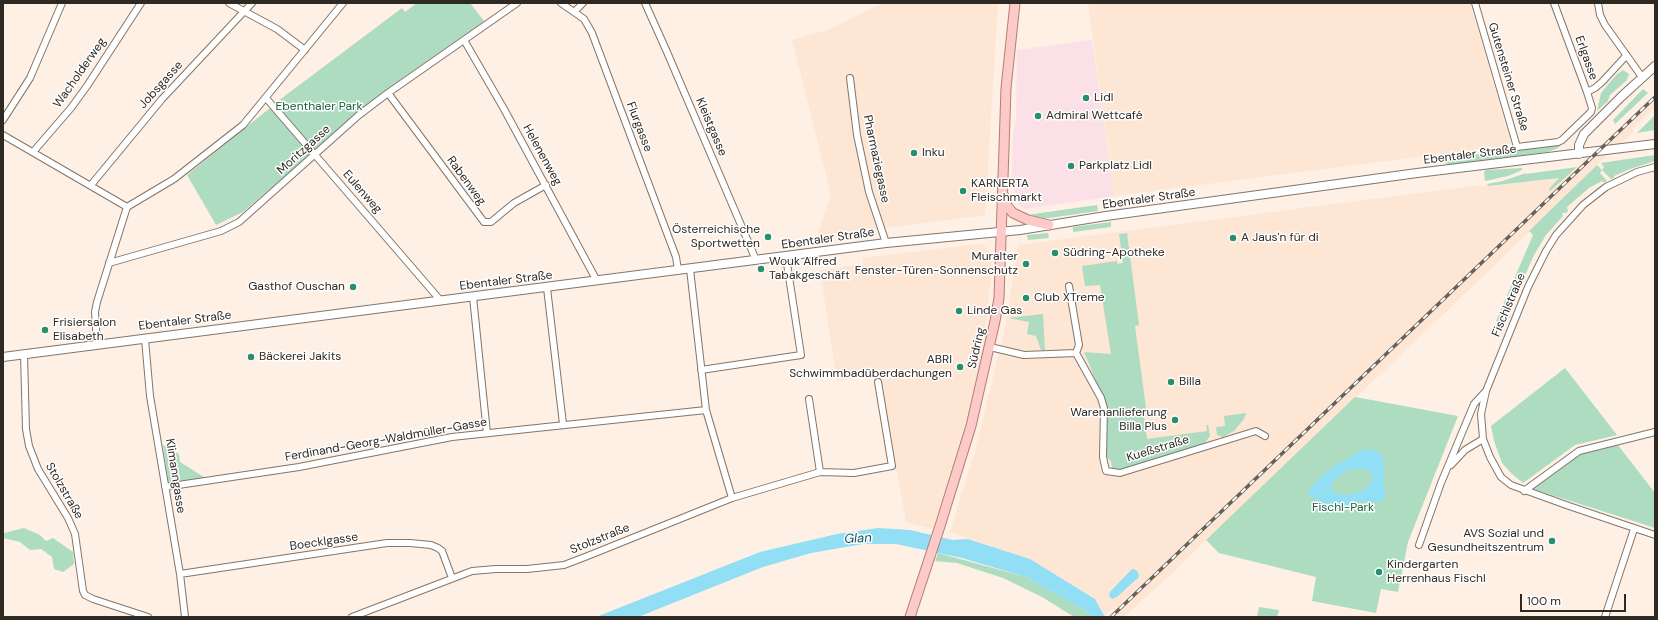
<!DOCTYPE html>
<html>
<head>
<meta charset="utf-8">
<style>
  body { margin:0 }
  #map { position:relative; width:1658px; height:620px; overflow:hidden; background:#fef0e5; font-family:"DM Sans",sans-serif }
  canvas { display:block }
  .frame { position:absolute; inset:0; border:4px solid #2f2924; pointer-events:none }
  .scale { position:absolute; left:1520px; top:594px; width:106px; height:18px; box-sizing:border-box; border:2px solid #2f2924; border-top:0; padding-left:5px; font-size:12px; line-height:14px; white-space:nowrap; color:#2f2924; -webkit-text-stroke:3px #fff; paint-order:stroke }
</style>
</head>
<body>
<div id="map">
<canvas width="1658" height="620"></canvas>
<div class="frame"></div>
<div class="scale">100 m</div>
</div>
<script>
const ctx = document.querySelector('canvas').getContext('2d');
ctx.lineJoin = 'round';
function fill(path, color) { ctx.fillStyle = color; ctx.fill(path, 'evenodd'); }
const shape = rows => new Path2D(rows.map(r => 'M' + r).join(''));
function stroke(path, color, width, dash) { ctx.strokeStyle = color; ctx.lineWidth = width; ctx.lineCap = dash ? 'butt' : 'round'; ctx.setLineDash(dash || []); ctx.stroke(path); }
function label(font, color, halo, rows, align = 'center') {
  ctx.font = font + ' "DM Sans",sans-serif'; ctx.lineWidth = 3; ctx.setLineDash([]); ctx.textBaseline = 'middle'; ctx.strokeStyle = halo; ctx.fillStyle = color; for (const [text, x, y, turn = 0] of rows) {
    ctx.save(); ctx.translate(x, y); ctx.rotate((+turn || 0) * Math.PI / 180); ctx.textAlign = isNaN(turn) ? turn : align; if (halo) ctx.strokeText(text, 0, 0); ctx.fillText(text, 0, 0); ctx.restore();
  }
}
const commercial = shape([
  [1092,40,1114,196,1026,209,1021,207,1017,200,1012,178,1013,135,1016,118,1017,50]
]);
const built = shape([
  [883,3,998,3,985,215,817,237,831,194,792,40,828,30],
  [1088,3,1470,3,1511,145,1114,196],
  [1655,95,1655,107,1632,129,1634,131,1632,133,1588,173,1578,185,1472,287,1180,565,1178,568,1124,617,1120,617,1113,609,1104,615,1095,598,1030,559,950,532,975,451,1005,328,1018,245,1473,186,1490,186,1560,178,1573,171],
  [978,244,983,245,987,248,990,253,992,263,984,348,964,427,933,529,906,522,881,383,887,378,886,372,837,381,820,270,863,264,863,258]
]);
const green = shape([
  [417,3,470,3,484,21,384,91,355,114,315,151,274,104,402,8,405,12],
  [1623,70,1629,74,1627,80,1610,95,1608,101,1597,111,1601,93,1616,75],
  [1643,89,1648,93,1615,124,1613,120],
  [270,108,311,154,243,212,216,225,187,175],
  [1655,115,1655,130,1637,133],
  [1561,143,1563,144,1556,149,1547,152,1452,165,1446,164,1442,159],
  [1655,155,1655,161,1630,169,1614,176,1614,178,1611,179,1602,170,1600,173,1607,181,1605,183,1602,181,1589,188,1567,207,1568,211,1566,213,1562,213,1563,216,1546,235,1534,255,1504,323,1496,321,1533,235,1529,231,1597,165,1602,170,1604,167,1601,163],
  [1577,167,1550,191,1549,189,1559,178,1488,186,1487,184,1503,181,1526,173,1526,174],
  [1522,168,1522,170,1508,176,1485,181,1484,172,1486,170],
  [1097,205,1098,211,1035,220,1027,215],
  [1111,222,1111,227,1073,232,1073,227],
  [1048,233,1049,238,1028,240,1027,235],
  [1127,233,1139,325,1135,326,1147,415,1144,416,1147,439,1207,431,1206,425,1208,425,1210,436,1204,444,1119,470,1112,468,1111,461,1106,457,1107,408,1084,352,1111,354,1100,285,1085,286,1082,266,1117,261,1117,264,1123,263,1119,234],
  [1043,314,1045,350,1041,350,1036,336,1027,334,1029,322,1008,318],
  [1565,368,1617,435,1575,445,1523,483,1512,474,1502,463,1494,441,1491,426],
  [1355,397,1458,416,1408,542,1398,592,1381,589,1376,613,1312,601,1316,577,1219,553,1206,540],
  [1246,413,1244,419,1234,431,1223,437,1217,435,1216,427,1225,426,1224,416],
  [163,445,179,454,180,462,207,479,169,485],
  [1618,445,1655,493,1655,528,1533,489,1580,453],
  [24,528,40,535,46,541,53,538,73,552,74,564,63,572,54,569,52,557,41,549,30,550,20,542,3,538,4,533],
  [938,553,1026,577,1085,610,1093,617,1074,617,1042,597,1003,578,957,563,935,561],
  [1259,607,1279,610,1277,617,1257,617]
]);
const water = shape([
  [1370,449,1378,451,1382,456,1384,461,1384,489,1386,495,1383,500,1379,502,1358,502,1340,506,1321,503,1316,498,1310,497,1308,493,1312,486,1330,469,1360,451],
  [1359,469,1367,470,1373,475,1371,483,1366,489,1349,495,1334,493,1331,485,1337,477,1348,470],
  [878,528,910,530,953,540,968,539,1030,559,1095,599,1105,617,1093,617,1085,610,1026,577,962,558,896,544,863,544,811,553,763,567,638,617,596,617,760,552,837,534],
  [1132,569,1134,569,1138,572,1139,577,1117,597,1112,599,1109,596,1110,592]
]);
const street = shape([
  [229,3,277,29,305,50],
  [561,3,584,19,592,33,676,257,678,270],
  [645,3,667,52,756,260],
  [1475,3,1517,147,1558,142,1562,140,1591,112,1592,108,1587,92],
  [1554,3,1587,92,1595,88,1602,82,1626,56],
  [1598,3,1600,15,1605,25,1642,77],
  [575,11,583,3],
  [464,40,504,109,597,281],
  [850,78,857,135,869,192,886,243],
  [388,93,484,222,491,222,514,203,546,185],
  [266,98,441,301],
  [3,120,30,78,62,3],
  [3,135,127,207],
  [33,152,71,108,87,86,141,3],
  [1655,167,1637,172,1606,187,1583,205,1556,235,1546,251,1528,287,1486,391,1481,414,1483,439,1490,457,1501,477,1511,485,1569,506,1655,535],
  [91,185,162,99,252,3],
  [109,263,221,231,239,222,359,115,388,93,517,3],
  [690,269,706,410,732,498],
  [1069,286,1079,345,1076,353],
  [547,288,563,424],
  [473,297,487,433],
  [145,339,150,396,180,574,185,617],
  [97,344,95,312,97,302,127,207,174,179,243,125,343,3],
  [990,347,1024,355,1076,353,1101,398,1104,408,1103,457,1106,471,1120,473,1256,431,1265,436],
  [24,354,26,429,29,446,38,469,68,518,75,534,83,591,85,595,93,599,148,617],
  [701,370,801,355,786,257],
  [809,399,820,472],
  [1451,465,1465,450,1483,439],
  [165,487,299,467,452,437,706,410],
  [1524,491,1579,451,1655,432],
  [1419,545,1441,483,1474,404,1485,392],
  [180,574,387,543,410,543,431,545,438,548,442,551,452,578],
  [352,617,472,571,496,569,527,569,564,565,585,557,732,498,820,472,854,473,892,466,878,382],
  [1605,617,1634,529]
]);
const secondary = shape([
  [1579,154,1579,145,1584,134,1621,97,1655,66],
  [3,357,886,243,1020,230,1106,216,1417,173,1655,144]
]);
const primary = shape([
  [1004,196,1007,206,1013,213,1028,220,1049,225],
  [910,617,940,526,971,426,995,321,999,298,1006,88,1015,3]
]);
const rail = shape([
  [1111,617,1655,97]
]);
const markers = [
  [1086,98,4,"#288f6c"],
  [1038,116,4,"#288f6c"],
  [914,153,4,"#288f6c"],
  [1071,166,4,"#288f6c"],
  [963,191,4,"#288f6c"],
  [768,237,4,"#288f6c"],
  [1233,238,4,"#288f6c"],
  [1055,253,4,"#288f6c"],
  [1026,264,4,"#288f6c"],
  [761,269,4,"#288f6c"],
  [353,287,4,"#288f6c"],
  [1026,298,4,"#288f6c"],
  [959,311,4,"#288f6c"],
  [45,330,4,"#288f6c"],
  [251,357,4,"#288f6c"],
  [960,367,4,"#288f6c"],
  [1171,382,4,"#288f6c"],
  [1175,420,4,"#288f6c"],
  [1552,541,4,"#288f6c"],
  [1379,572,4,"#288f6c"]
];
const streetNames = [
  ["Erlgasse",1586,58,70],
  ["Wacholderweg",80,73,-55],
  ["Gutensteiner Straße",1508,77,73],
  ["Jobsgasse",161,85,-48],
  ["Flurgasse",639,127,69],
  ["Kleistgasse",711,127,67],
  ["Moritzgasse",304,150,-42],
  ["Helenenweg",542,155,61],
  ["Ebentaler Straße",1470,155,-7],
  ["Pharmaziegasse",876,159,78],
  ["Rabenweg",466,181,54],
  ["Eulenweg",362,192,49],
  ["Ebentaler Straße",1149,199,-8],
  ["Ebentaler Straße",828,239,-8],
  ["Ebentaler Straße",506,281,-7],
  ["Fischlstraße",1509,305,-67],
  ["Ebentaler Straße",185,321,-7],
  ["Südring",977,348,-77],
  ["Ferdinand-Georg-Waldmüller-Gasse",386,440,-10],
  ["Kueßstraße",1158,449,-17],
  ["Klimanngasse",175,476,81],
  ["Stolzstraße",64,491,60],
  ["Stolzstraße",600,539,-22],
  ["Boecklgasse",324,542,-8]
];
const poiNames = [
  ["Lidl",1094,98],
  ["Admiral Wettcafé",1046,116],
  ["Inku",922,153],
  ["Parkplatz Lidl",1079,166],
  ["KARNERTA",971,184],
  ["Fleischmarkt",971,198],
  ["Österreichische",760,230,"right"],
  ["Sportwetten",760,244,"right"],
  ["A Jaus'n für di",1241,238],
  ["Südring-Apotheke",1063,253],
  ["Muralter",1018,257,"right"],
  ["Fenster-Türen-Sonnenschutz",1018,271,"right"],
  ["Wouk Alfred",769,262],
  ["Tabakgeschäft",769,276],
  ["Gasthof Ouschan",345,287,"right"],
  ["Club XTreme",1034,298],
  ["Linde Gas",967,311],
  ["Frisiersalon",53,323],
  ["Elisabeth",53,337],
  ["Bäckerei Jakits",259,357],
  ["ABRI",952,360,"right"],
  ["Schwimmbadüberdachungen",952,374,"right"],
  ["Billa",1179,382],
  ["Warenanlieferung",1167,413,"right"],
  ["Billa Plus",1167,427,"right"],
  ["AVS Sozial und",1544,534,"right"],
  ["Gesundheitszentrum",1544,548,"right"],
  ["Kindergarten",1387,565],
  ["Herrenhaus Fischl",1387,579]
];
const parkNames = [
  ["Ebenthaler Park",319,107],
  ["Fischl-Park",1343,508]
];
const waterNames = [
  ["Glan",858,539,-3]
];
fill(commercial, '#fbe1e7');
fill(built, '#fde6d3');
fill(green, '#addcc1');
fill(water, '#92def4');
stroke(street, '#837569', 8);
stroke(secondary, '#837569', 10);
stroke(primary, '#b47c75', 11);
stroke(street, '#fff', 6);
stroke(secondary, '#fff', 8);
stroke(primary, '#fdcbc7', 9);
stroke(rail, '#686059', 3.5);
stroke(rail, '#fff', 2, [6]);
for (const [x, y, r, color] of markers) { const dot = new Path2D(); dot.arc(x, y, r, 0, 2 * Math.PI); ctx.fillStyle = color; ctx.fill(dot); stroke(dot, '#fff', 1.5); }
label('12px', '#2f2924', '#fff', streetNames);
label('12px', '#2f2924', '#fff', poiNames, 'left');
label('12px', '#165f3f', '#fff', parkNames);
label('italic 13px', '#115261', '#fff', waterNames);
</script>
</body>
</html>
